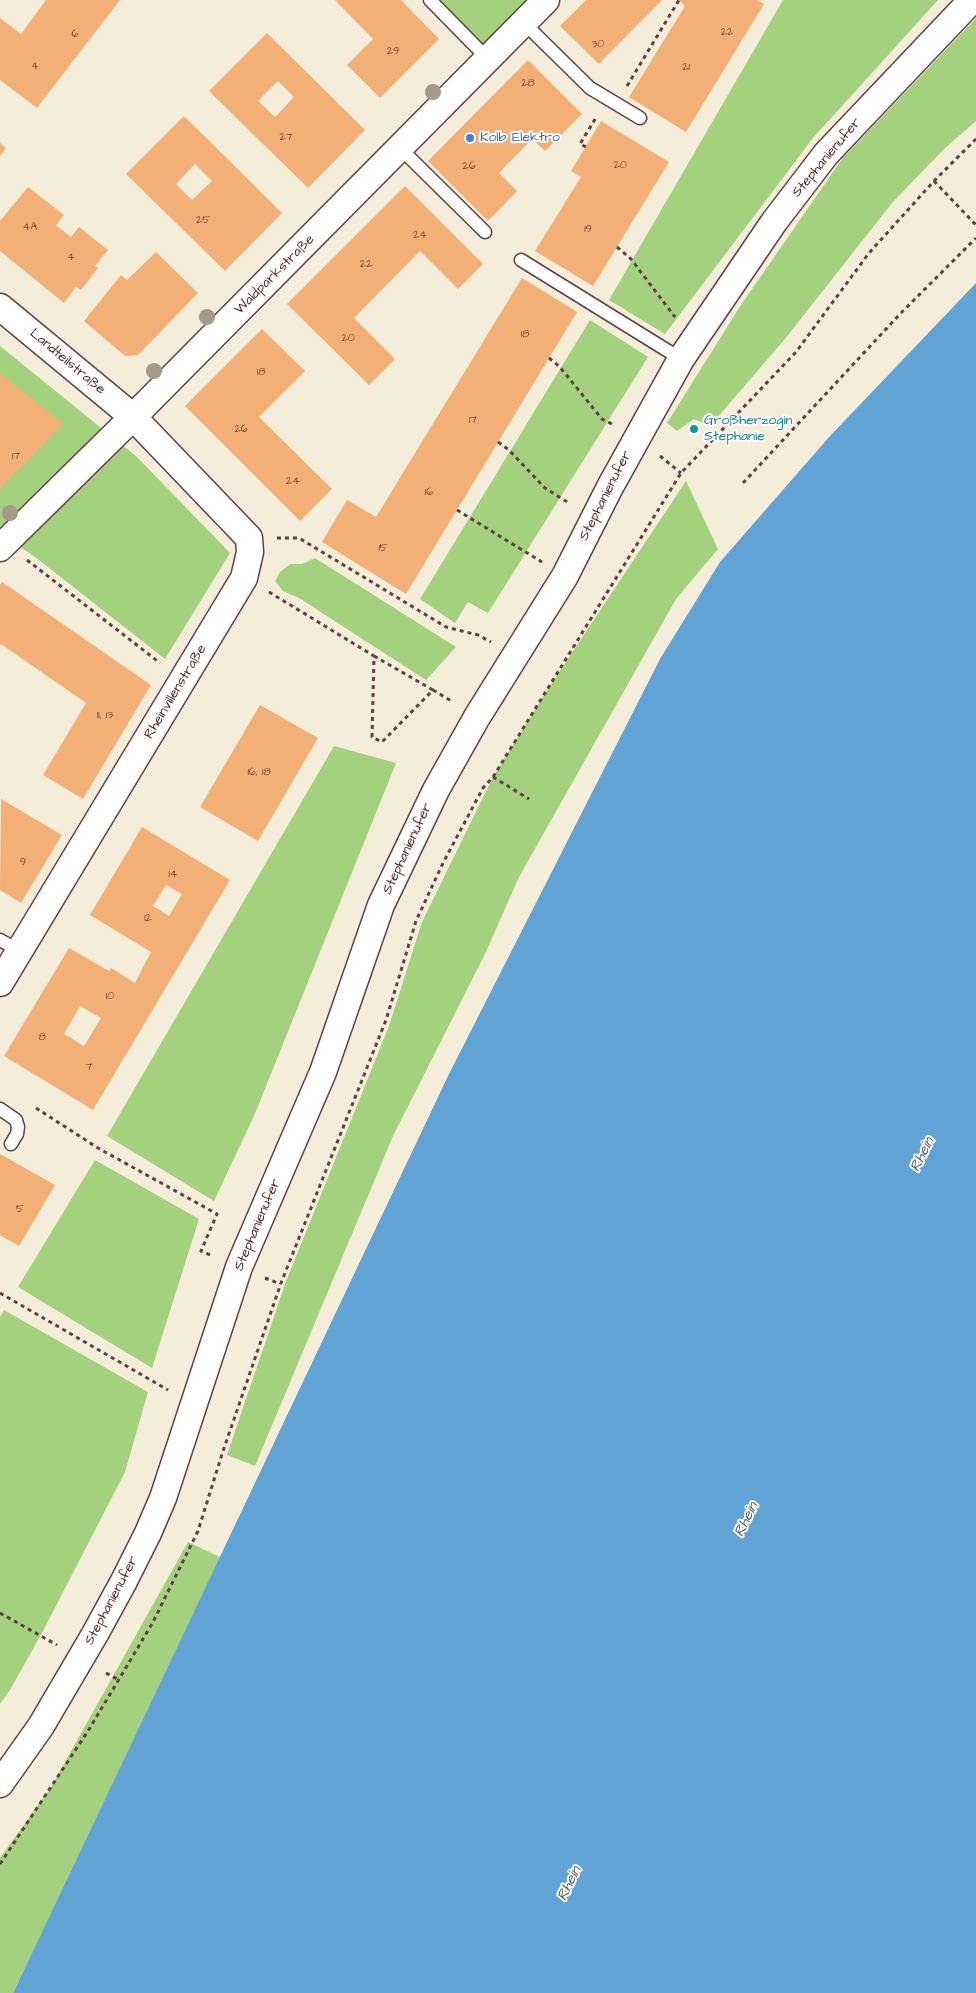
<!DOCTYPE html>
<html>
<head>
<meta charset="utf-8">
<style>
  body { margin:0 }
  canvas { display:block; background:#f4edd9 }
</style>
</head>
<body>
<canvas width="976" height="1993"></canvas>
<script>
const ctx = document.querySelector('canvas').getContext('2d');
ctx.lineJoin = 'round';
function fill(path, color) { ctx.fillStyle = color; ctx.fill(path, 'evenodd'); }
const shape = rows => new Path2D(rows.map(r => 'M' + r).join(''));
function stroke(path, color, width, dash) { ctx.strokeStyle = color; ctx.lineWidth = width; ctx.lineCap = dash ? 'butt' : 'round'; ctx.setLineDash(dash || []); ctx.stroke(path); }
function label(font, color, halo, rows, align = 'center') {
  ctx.font = font + ' "Architects Daughter",sans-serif'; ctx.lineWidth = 4; ctx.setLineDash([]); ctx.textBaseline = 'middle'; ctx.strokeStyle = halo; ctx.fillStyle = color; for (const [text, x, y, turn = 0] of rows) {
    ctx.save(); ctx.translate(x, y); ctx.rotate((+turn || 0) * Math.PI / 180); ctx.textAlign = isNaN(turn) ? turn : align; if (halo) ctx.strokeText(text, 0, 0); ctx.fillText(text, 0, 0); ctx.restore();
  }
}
const green = shape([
  [430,0,546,0,488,59],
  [783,0,938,0,813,138,665,334,609,300],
  [976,18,976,121,944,149,892,203,785,339,710,426,694,419,677,431,667,423,739,308,842,159],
  [590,320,648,357,488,613,468,602,455,623,420,599],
  [0,346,137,457,230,553,165,659,35,557,0,533],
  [686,481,718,549,676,599,519,877,485,954,393,1136,255,1466,227,1455,285,1284,389,1026,422,922,493,777,548,689],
  [315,558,456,647,426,680,299,598,283,591,275,581,280,572,290,564,302,564],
  [334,746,396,763,254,1116,214,1201,107,1136],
  [95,1160,199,1219,152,1368,18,1287],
  [4,1310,148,1392,125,1472,43,1631,10,1690,0,1704,0,1317],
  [188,1542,220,1557,13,1993,0,1993,0,1858,51,1787]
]);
const water = shape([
  [976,283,976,1993,13,1993,449,1074,660,659,720,562,830,436]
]);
const building = shape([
  [46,0,120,0,37,108,0,80,0,18,21,34],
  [335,0,401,0,439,39,380,98,347,65,373,39],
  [586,0,662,0,599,64,560,26],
  [679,0,757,0,764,4,686,132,629,97,685,6],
  [267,33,365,130,308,188,209,91],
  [278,81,294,97,275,117,258,101],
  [528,60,582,114,545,151,532,139,499,173,517,191,488,221,428,161],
  [184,116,282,213,225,271,126,174],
  [195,164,212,181,192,200,176,184],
  [601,121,669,162,593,286,535,251,581,177,571,171],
  [0,143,6,148,0,156],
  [405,186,483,264,458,289,420,251,354,318,395,359,369,385,287,304],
  [28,187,64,215,56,225,71,237,79,227,108,250,95,266,98,268,81,290,76,287,64,303,0,251,0,221],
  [156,252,198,293,138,355,125,356,84,321,121,275,127,280],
  [522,278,577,312,406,594,322,542,347,500,376,517],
  [262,329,305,371,259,417,332,489,300,521,185,406],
  [0,373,63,424,0,489],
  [2,582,151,685,83,799,43,775,86,703,1,644,0,645,0,585],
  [260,705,318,738,258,841,200,807],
  [1,799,62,835,21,903,0,890],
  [142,827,230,880,93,1110,4,1056,69,948,109,971,111,968,135,983,151,952,90,915],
  [166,885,182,894,169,916,153,906],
  [80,1006,101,1018,84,1046,64,1034],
  [0,1154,55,1185,19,1246,0,1235]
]);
const path = shape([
  [627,86,679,0],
  [586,147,580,144,597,116],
  [934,181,976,225],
  [617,247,631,259,675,317],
  [549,358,559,366,602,419,612,424],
  [498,442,509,450,545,488,569,503],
  [660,456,681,473],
  [743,483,900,314,976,238],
  [457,510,542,562],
  [277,538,299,538,446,627,478,635,491,642],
  [27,560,160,663],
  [269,592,374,656,372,737,382,742,433,690,453,702],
  [374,656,433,690],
  [493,777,529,799],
  [36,1108,98,1148,217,1214,201,1251,213,1256],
  [265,1278,280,1284],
  [0,1293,168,1390],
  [0,1613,57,1645],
  [106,1673,119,1680],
  [0,1864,88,1731,152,1624,198,1531,223,1451,281,1283,386,1020,416,921,443,863,483,788,493,777,681,473,796,352,869,253,934,181,976,139]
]);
const lane = shape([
  [430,0,488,59],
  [524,23,590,88,640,118],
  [400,148,485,232],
  [521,260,681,359],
  [0,940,20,951],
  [0,1109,16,1120,18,1127,17,1134,11,1144]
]);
const street = shape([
  [0,307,133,417,249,538,250,552,244,578,0,983],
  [0,548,133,417,546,0],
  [0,1784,41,1726,95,1634,124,1581,148,1533,163,1498,239,1267,323,1072,381,905,436,790,477,717,565,576,610,487,681,359,774,222,826,154,972,0]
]);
const trees = [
  [433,92],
  [207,317],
  [154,371],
  [10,513]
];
const markers = [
  [470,138,5,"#3f7fe0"],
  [694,429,5,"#0f9aa8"]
];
const numberNames = [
  ["22",727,33],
  ["6",75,35],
  ["30",598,45],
  ["29",393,52],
  ["4",35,67],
  ["21",686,68],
  ["28",528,84],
  ["27",286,138],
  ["20",620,166],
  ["26",469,167],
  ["25",203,221],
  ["4A",30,228],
  ["19",588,230],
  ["24",420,236],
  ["4",71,258],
  ["22",366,265],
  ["18",525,335],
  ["20",348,339],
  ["18",261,373],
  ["17",473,421],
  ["26",241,430],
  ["17",16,457],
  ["24",293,482],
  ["16",429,493],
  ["15",383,549],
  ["11, 13",105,716],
  ["16, 18",259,773],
  ["9",23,863],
  ["14",173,875],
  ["12",148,919],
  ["10",110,997],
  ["8",42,1038],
  ["7",89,1068],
  ["5",20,1210]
];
const shopNames = [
  ["Kolb Elektro",480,138]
];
const streetNames = [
  ["Stephanienufer",827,158,-50],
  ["Waldparkstraße",275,275,-45],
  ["Landteilstraße",67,362,40],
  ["Stephanienufer",606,496,-63],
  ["Rheinvillenstraße",176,692,-59],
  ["Stephanienufer",408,849,-65],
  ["Stephanienufer",258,1225,-67],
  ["Stephanienufer",112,1601,-62]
];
const cultureNames = [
  ["Großherzogin",704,421],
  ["Stephanie",704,437]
];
const waterNames = [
  ["Rhein",923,1155,-64],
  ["Rhein",747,1520,-64],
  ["Rhein",570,1884,-64]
];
fill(green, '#a4d17d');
fill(water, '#61a3d5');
fill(building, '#f2b077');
stroke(lane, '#643e45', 15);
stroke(street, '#643e45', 29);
stroke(path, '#643e45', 3, [4, 4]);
stroke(lane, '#fff', 12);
stroke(street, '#fff', 26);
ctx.fillStyle = '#a59987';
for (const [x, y] of trees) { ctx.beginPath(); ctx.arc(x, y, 8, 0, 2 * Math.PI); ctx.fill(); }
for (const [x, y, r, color] of markers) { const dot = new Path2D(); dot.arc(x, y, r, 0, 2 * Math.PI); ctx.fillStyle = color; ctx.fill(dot); stroke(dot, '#fdfcf7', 2); }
label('11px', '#74433e', null, numberNames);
label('14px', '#366cbe', '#fdfcf7', shopNames, 'left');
label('14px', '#4a1f2b', '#fdfcf7', streetNames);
label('14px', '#0d838f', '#fdfcf7', cultureNames, 'left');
label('italic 15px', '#545a77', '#fdfcf7', waterNames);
</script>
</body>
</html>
